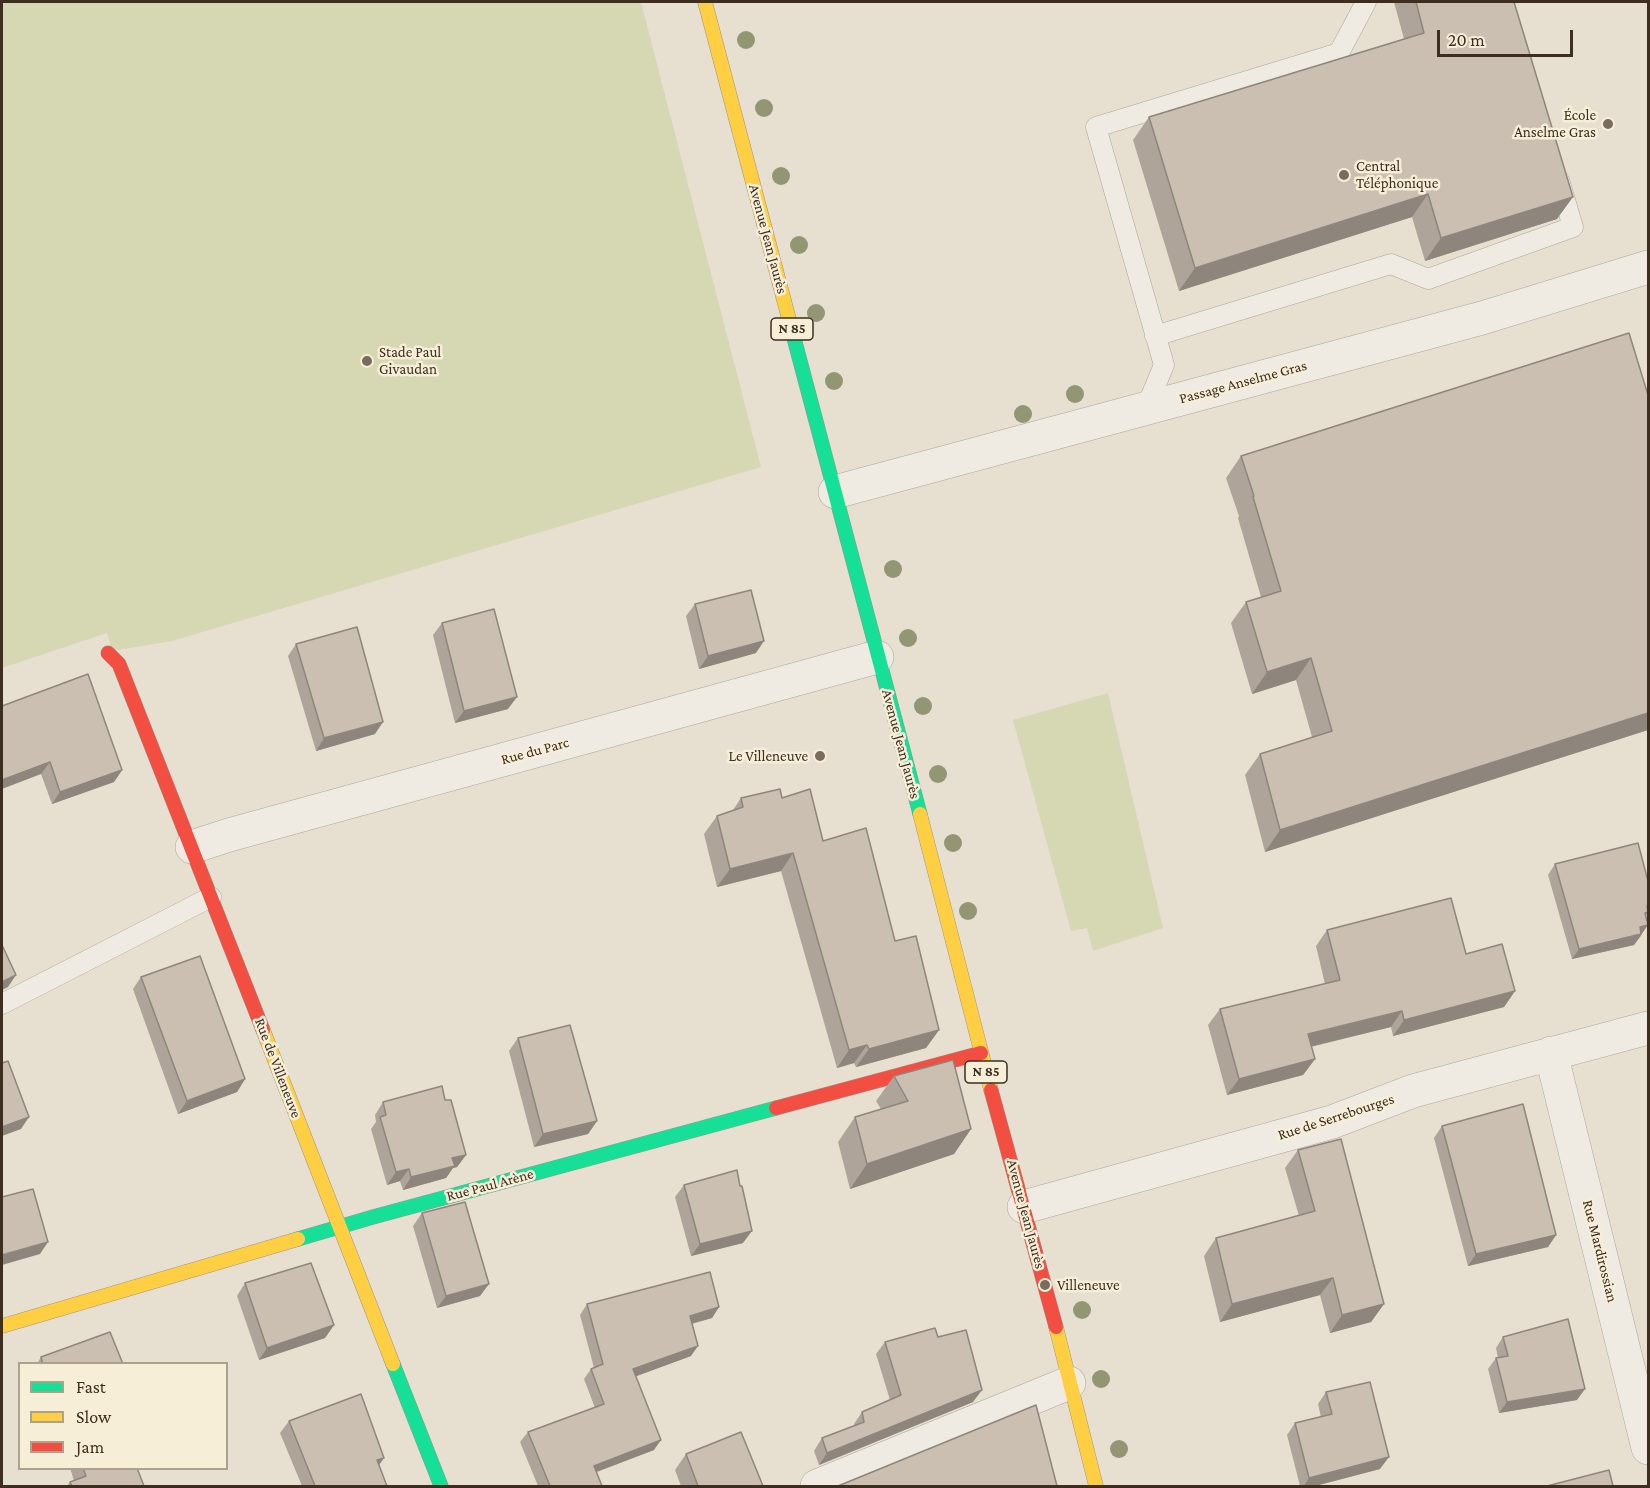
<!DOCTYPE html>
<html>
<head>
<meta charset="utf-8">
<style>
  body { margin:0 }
  #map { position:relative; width:1650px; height:1488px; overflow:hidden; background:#e7e0d1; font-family:"Crimson Pro",serif }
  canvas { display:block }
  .frame { position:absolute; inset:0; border:3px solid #3d2e20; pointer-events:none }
  .legend { position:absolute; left:18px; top:1362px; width:210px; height:108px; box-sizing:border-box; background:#f7eed8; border:2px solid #ada18e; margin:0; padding:8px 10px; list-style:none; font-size:18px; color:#3d2e20 }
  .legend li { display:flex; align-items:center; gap:12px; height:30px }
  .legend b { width:30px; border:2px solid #ada18e }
  .scale { position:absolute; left:1437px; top:30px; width:136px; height:27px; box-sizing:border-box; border:3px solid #3d2e20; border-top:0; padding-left:8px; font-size:18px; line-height:21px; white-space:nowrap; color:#3d2e20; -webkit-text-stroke:4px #f7eed8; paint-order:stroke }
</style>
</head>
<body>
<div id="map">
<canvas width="1650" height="1488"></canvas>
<div class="frame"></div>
<ul class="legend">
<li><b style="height:8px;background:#16e098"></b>Fast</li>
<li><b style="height:8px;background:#ffcf43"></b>Slow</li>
<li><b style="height:8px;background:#f24e42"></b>Jam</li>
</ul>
<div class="scale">20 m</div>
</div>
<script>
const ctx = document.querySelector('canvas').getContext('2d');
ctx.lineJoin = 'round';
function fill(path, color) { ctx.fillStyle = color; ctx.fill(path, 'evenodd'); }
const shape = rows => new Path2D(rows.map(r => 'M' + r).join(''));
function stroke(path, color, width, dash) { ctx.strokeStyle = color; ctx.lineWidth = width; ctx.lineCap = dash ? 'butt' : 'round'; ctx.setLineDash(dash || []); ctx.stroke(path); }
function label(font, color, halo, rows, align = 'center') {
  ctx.font = font + ' "Crimson Pro",serif'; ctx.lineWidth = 5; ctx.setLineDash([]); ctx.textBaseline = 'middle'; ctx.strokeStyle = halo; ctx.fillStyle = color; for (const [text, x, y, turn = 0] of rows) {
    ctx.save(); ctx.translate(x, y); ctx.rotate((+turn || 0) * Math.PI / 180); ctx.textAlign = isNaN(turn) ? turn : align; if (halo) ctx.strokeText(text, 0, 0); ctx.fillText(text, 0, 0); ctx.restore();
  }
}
const green = shape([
  [2,2,641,2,761,467,172,641,112,651,107,633,2,668],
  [1108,693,1163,928,1093,951,1087,928,1071,931,1013,720]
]);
const lane = shape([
  [1155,336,1391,264,1428,279,1573,227,1559,180],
  [1146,408,1164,365,1096,127,1339,53,1366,2],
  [2,1004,211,897]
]);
const street = shape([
  [835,492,1482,318,1648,267],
  [192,847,229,835,877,657],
  [1551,1053,1648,1448],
  [1024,1207,1332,1122,1413,1091,1648,1028],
  [817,1486,1069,1383]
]);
const fast = shape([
  [790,323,920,814],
  [298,1239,373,1217,776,1108],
  [393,1364,441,1486]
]);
const slow = shape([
  [705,2,790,323],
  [920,814,991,1090],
  [263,1030,393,1364],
  [2,1326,298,1239],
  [1056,1327,1096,1486]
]);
const jam = shape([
  [108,653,119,664,263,1030],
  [991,1090,1056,1327],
  [776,1108,981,1053]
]);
const trees = [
  [746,40],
  [764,108],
  [781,176],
  [799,245],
  [816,313],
  [834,381],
  [1075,394],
  [1023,414],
  [893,569],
  [908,638],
  [923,706],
  [938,774],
  [953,843],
  [968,911],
  [1082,1310],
  [1101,1379],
  [1119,1449]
];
const wall = shape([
  [1394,2,1514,2,1557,219,1425,261,1412,217,1179,291,1133,140,1149,117,1404,39],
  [1648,395,1648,730,1265,852,1245,775,1260,754,1312,737,1296,680,1252,694,1231,623,1246,602,1261,597,1238,518,1239,516,1226,478,1241,456],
  [695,604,756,653,699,669,686,616],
  [442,623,508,709,455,723,433,635],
  [296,644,375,734,316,751,288,656],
  [2,706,122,770,114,782,52,804,41,774],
  [741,798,782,798,823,841,895,941,939,1030,926,1048,856,1067,854,1063,837,1068,781,871,717,887,704,834,717,816,733,810],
  [1555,864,1648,881,1648,913,1646,916,1641,936,1634,945,1572,959,1548,875],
  [1327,930,1466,954,1515,991,1504,1007,1393,1036,1391,1027,1311,1047,1315,1059,1303,1075,1227,1095,1208,1025,1220,1009,1325,984,1316,946],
  [141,977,245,1079,237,1092,178,1114,133,989],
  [518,1038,597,1121,588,1134,534,1147,509,1051],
  [894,1076,971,1129,954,1154,850,1189,838,1142,855,1117,881,1109,876,1101],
  [383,1102,466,1155,457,1167,453,1168,446,1178,403,1190,400,1181,387,1185,371,1129,376,1122,375,1115],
  [1442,1126,1556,1235,1548,1247,1468,1266,1434,1138],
  [1298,1150,1384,1304,1371,1322,1330,1333,1320,1295,1220,1322,1204,1256,1216,1238,1299,1216,1285,1168],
  [684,1185,743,1243,691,1256,675,1197],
  [422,1213,480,1296,437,1308,413,1226],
  [245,1283,334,1325,325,1338,259,1360,237,1296],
  [587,1304,719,1307,712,1318,692,1324,691,1356,636,1376,654,1450,596,1472,602,1486,538,1486,520,1442,528,1432,595,1408,584,1379,591,1369,594,1368,580,1315],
  [938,1337,973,1402,819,1465,814,1451,822,1438,854,1426,854,1424,862,1412,890,1400,876,1354,885,1342],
  [1503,1337,1577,1400,1499,1413,1488,1369,1496,1358,1498,1358,1496,1348],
  [41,1357,123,1364,37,1364],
  [1326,1392,1380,1469,1315,1486,1300,1486,1287,1435,1295,1423,1321,1417,1318,1404],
  [289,1421,384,1458,379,1465,387,1486,302,1486,280,1433],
  [686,1454,763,1486,681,1486,675,1470],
  [70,1468,137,1468,144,1486,67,1486,70,1482,74,1481]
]);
const shadedWall = shape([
  [1428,194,1412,217,1179,291,1195,268],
  [1573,197,1557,219,1425,261,1441,238],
  [764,641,756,653,699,669,708,656],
  [1311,658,1296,680,1252,694,1267,672],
  [517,697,508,709,455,723,464,711],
  [1648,713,1648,730,1265,852,1280,830],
  [383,722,375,734,316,751,324,738],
  [50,762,41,774,2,789,2,780],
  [122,770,114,782,52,804,60,792],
  [793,853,781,871,717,887,730,869],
  [1648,925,1634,945,1572,959,1579,949,1640,927],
  [16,975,8,987,2,990,2,982],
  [1515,991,1504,1007,1393,1036,1404,1020],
  [1402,1011,1391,1027,1296,1050,1308,1034],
  [939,1030,926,1048,856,1067,869,1049],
  [867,1045,854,1063,837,1068,849,1050],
  [1315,1059,1303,1075,1227,1095,1239,1079],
  [245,1079,237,1092,178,1114,187,1101],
  [29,1117,21,1129,2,1136,2,1127],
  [597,1121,588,1134,534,1147,543,1134],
  [971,1129,954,1154,850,1189,867,1164],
  [466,1155,457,1167,453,1168,446,1178,403,1190,411,1177,452,1158],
  [409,1169,400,1181,387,1185,396,1172],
  [752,1231,743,1243,691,1256,700,1244],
  [1556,1235,1548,1247,1468,1266,1476,1254],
  [48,1242,40,1254,2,1265,2,1255],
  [1333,1278,1320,1295,1220,1322,1232,1304],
  [489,1284,480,1296,437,1308,446,1296],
  [1384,1304,1371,1322,1330,1333,1342,1315],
  [719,1307,712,1318,682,1326,690,1316],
  [334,1325,325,1338,259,1360,267,1348],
  [698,1346,691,1356,626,1380,633,1369],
  [1585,1389,1577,1400,1499,1413,1507,1402],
  [982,1390,973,1402,819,1465,827,1453],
  [661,1440,654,1450,586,1476,594,1466],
  [1389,1457,1380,1469,1315,1486,1304,1486,1309,1478],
  [384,1458,375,1470,377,1460]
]);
const building = shape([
  [1416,2,1514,2,1573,197,1441,238,1428,194,1195,268,1149,117,1424,33,1416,2],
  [1629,333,1648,395,1648,713,1280,830,1260,754,1332,731,1311,658,1267,672,1246,602,1281,591,1253,497,1254,496,1241,456,1629,333],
  [751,590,764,641,708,656,695,604,751,590],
  [494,609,517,697,464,711,442,623,494,609],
  [357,627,383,722,324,738,296,644,357,627],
  [88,674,122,770,60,792,50,762,2,780,2,706,88,674],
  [780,789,782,798,810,789,823,841,866,828,895,941,916,936,939,1030,869,1049,867,1045,849,1050,793,853,730,869,717,816,743,807,741,798,780,789],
  [1638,843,1648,881,1648,905,1647,906,1648,912,1645,913,1648,925,1640,927,1641,934,1579,949,1555,864,1638,843],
  [1451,898,1466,954,1502,944,1515,991,1404,1020,1402,1011,1308,1034,1315,1059,1239,1079,1220,1009,1340,980,1327,930,1451,898],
  [2,945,16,975,2,982,2,945],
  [200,956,245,1079,187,1101,141,977,200,956],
  [570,1025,597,1121,543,1134,518,1038,570,1025],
  [953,1060,971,1129,867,1164,855,1117,908,1101,894,1076,953,1060],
  [8,1061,29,1117,2,1127,2,1063,8,1061],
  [442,1086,445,1100,451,1100,466,1155,452,1158,455,1166,411,1177,409,1169,396,1172,380,1117,386,1115,383,1102,442,1086],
  [1523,1104,1556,1235,1476,1254,1442,1126,1523,1104],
  [1341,1139,1384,1304,1342,1315,1333,1278,1232,1304,1216,1238,1315,1211,1298,1150,1341,1139],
  [737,1170,740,1186,742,1186,752,1231,700,1244,684,1185,737,1170],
  [33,1189,48,1242,2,1255,2,1197,33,1189],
  [465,1202,489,1284,446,1296,422,1213,465,1202],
  [311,1263,334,1325,267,1348,245,1283,311,1263],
  [710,1272,719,1307,690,1316,698,1346,633,1369,661,1440,594,1466,602,1486,550,1486,528,1432,604,1404,591,1369,603,1364,587,1304,710,1272],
  [1568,1319,1585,1389,1507,1402,1496,1358,1508,1356,1503,1337,1568,1319],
  [935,1328,938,1337,966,1330,982,1390,827,1453,822,1438,864,1422,862,1412,901,1395,885,1342,935,1328],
  [110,1332,123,1364,43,1364,41,1357,110,1332],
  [1370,1382,1389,1457,1309,1478,1295,1423,1332,1414,1326,1392,1370,1382],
  [361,1394,384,1458,377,1460,387,1486,315,1486,289,1421,361,1394],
  [1036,1405,1057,1486,838,1486,1036,1405],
  [741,1432,763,1486,698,1486,686,1454,741,1432],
  [83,1468,137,1468,144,1486,72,1486,70,1482,86,1476,83,1468],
  [1609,1470,1613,1486,1547,1486,1609,1470]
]);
const markers = [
  [1608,124,6,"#786c5e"],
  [1344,175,6,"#786c5e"],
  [367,361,6,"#786c5e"],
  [820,756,6,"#786c5e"],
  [1045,1285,6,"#786c5e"]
];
const shields = [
  [792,329,42],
  [986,1072,42]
];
const shieldNames = [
  ["N 85",792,329],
  ["N 85",986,1072]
];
const poiNames = [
  ["École",1596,115,"right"],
  ["Anselme Gras",1596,132,"right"],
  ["Central",1356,166],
  ["Téléphonique",1356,183],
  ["Stade Paul",379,352],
  ["Givaudan",379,369],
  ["Le Villeneuve",808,756,"right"],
  ["Villeneuve",1057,1285]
];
const streetNames = [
  ["Avenue Jean Jaurès",768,239,75],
  ["Passage Anselme Gras",1243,382,-15],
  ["Avenue Jean Jaurès",901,744,75],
  ["Rue du Parc",535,751,-15],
  ["Rue de Villeneuve",278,1068,69],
  ["Rue de Serrebourges",1336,1117,-18],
  ["Rue Paul Arène",490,1185,-15],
  ["Avenue Jean Jaurès",1026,1214,75],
  ["Rue Mardirossian",1600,1251,76]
];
fill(green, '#d6d7b3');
stroke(lane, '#ada599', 21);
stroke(street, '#ada599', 34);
stroke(fast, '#9c958a', 15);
stroke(slow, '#9c958a', 15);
stroke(jam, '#9c958a', 15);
stroke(lane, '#efebe3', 20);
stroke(street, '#efebe3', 33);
stroke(fast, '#16e098', 14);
stroke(slow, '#ffcf43', 14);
stroke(jam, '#f24e42', 14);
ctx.fillStyle = '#929673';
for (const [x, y] of trees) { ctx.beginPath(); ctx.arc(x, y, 9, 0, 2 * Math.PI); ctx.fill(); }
fill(wall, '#afa499');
fill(shadedWall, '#8e867d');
fill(building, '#cbbfb2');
stroke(building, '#8e867d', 1.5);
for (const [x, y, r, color] of markers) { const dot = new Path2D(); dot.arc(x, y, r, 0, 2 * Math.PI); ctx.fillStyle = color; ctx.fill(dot); stroke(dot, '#f7eed8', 2); }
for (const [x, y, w] of shields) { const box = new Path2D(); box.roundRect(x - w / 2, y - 11, w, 22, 4.5); ctx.fillStyle = '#f7eed8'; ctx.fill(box); stroke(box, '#3d2e20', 1.5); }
label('bold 14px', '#3d2e20', null, shieldNames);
label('15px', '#3d2e20', '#f7eed8', poiNames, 'left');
label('15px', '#3d2e20', '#f7eed8', streetNames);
</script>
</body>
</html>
